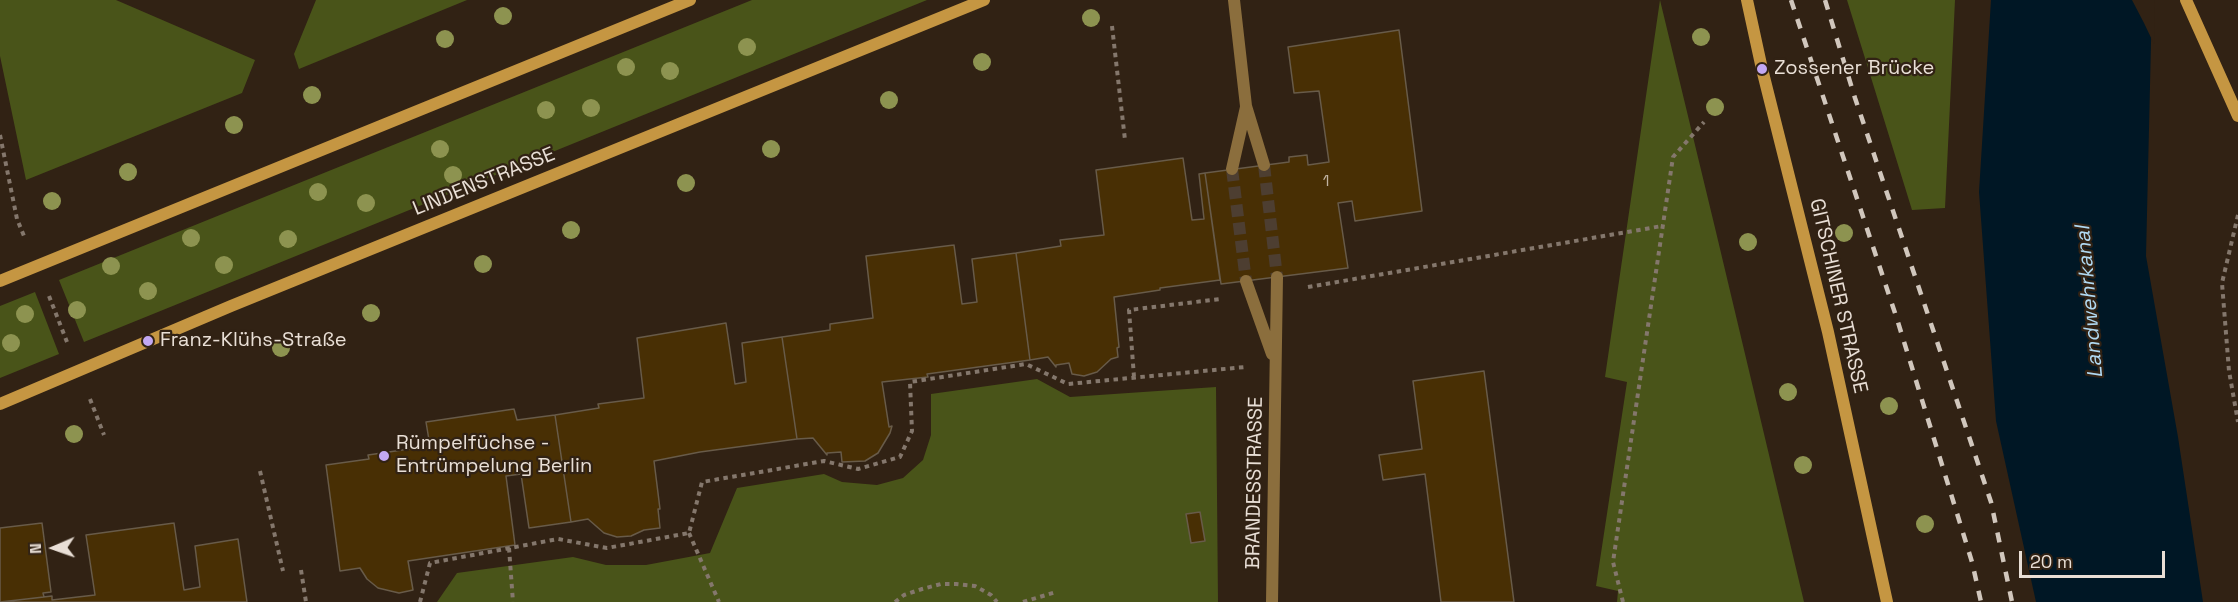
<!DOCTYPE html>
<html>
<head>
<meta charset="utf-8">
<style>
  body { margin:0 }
  #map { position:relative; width:2238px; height:602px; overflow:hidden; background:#312214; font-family:"Space Grotesk",sans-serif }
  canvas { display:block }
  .north { position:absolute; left:24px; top:518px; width:60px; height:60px; -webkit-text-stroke:4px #312214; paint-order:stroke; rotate:268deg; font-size:16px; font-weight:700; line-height:24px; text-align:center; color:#e9dfd6 }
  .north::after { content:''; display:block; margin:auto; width:21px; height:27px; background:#e9dfd6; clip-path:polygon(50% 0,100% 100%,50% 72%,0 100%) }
  .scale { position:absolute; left:2019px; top:551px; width:146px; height:27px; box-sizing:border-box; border:3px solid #e9dfd6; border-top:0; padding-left:8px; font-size:18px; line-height:21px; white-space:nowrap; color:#e9dfd6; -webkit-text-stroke:4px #312214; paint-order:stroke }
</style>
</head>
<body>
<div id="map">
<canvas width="2238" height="602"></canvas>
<div class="north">N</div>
<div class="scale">20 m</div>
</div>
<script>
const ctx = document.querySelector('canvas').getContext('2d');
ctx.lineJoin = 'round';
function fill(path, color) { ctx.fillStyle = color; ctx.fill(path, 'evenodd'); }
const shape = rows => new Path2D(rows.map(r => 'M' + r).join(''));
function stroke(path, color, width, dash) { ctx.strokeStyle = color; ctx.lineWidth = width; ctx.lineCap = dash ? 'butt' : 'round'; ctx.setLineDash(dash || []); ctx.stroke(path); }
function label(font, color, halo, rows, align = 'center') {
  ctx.font = font + ' "Space Grotesk",sans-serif'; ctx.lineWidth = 4.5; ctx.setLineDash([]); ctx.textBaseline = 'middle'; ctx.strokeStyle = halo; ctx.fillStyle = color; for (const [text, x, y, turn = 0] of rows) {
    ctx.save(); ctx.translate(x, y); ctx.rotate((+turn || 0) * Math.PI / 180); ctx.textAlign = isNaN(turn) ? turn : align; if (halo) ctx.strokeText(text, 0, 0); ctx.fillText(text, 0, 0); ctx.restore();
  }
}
const green = shape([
  [0,0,116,0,255,60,242,93,26,180,0,56],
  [316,0,467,0,299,69,294,54],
  [752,0,927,0,84,342,59,280],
  [1660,0,1716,232,1804,602,1617,602,1618,591,1596,586,1627,382,1605,377],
  [1847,0,1955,0,1945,208,1912,210],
  [35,292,59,354,0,378,0,306],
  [1037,379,1070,397,1216,387,1218,602,437,602,457,573,573,557,606,565,646,565,710,553,737,488,824,474,842,482,877,485,903,478,923,460,931,435,931,394]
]);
const water = shape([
  [1991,0,2152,0,2146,256,2178,437,2203,602,2036,602,1996,421,1979,192]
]);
const pier = shape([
  [2132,0,2155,0,2154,44,2144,23]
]);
const building = shape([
  [1399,30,1422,211,1355,221,1352,201,1338,203,1348,268,1221,284,1205,173,1289,162,1289,157,1307,155,1308,165,1329,162,1319,91,1294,93,1288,47,1399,30],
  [1183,158,1192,220,1204,219,1199,174,1205,173,1220,280,1160,288,1160,290,1114,297,1119,347,1117,348,1118,357,1111,359,1097,372,1084,376,1072,374,1069,363,1056,365,1056,367,1048,357,1030,360,1016,253,1061,246,1060,240,1104,235,1096,170,1183,158],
  [954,245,962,304,977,302,972,259,1016,253,1030,360,927,374,928,377,882,382,889,427,892,426,890,433,878,453,865,461,842,462,841,452,827,453,827,455,813,438,797,439,782,337,830,330,830,324,873,318,866,256,954,245],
  [726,323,735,384,746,382,742,343,782,337,797,439,700,452,654,461,660,509,658,509,660,528,644,530,631,536,617,537,604,533,588,519,571,522,555,415,599,408,598,404,644,398,637,338,726,323],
  [1484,371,1514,602,1441,602,1425,474,1383,480,1379,455,1422,449,1413,381,1484,371],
  [514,409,517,420,555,415,571,522,529,528,521,474,506,476,515,545,408,561,413,590,399,593,378,588,367,579,360,568,340,571,326,465,369,459,368,455,430,446,426,422,514,409],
  [1200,512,1205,541,1191,543,1186,514,1200,512],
  [42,523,51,592,43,593,44,597,0,602,0,528,42,523],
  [174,523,184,590,200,587,195,546,238,539,247,602,1,602,52,596,52,600,95,595,86,535,174,523]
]);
const minorTunnel = shape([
  [1264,165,1277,277],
  [1232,169,1246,281]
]);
const path = shape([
  [1112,26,1125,140],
  [0,135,17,219,24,236],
  [2238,215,2222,283,2229,371,2238,422],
  [1308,287,1662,226],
  [49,296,67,342],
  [1134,377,1129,310,1220,299],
  [90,399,104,435],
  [260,471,283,571],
  [689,533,719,602],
  [509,548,513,602],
  [301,570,306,602],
  [420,602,430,563,558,539,607,548,689,533,702,482,824,461,858,469,900,457,912,431,910,382,1026,364,1068,384,1245,367],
  [895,602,904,595,922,589,941,584,956,584,975,586,991,595,997,602],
  [1023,602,1056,592],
  [1623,602,1613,562,1673,157,1704,122]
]);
const minor = shape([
  [1234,0,1246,106,1264,165],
  [1232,169,1246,107],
  [1246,281,1272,354],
  [1272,602,1277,277]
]);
const secondary = shape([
  [1747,0,1762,69,1828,332,1887,602],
  [2186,0,2238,116],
  [0,281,690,0],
  [0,404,231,306,984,0]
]);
const rail = shape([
  [1791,0,1897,319,1972,562,1981,602],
  [1825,0,1855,98,1991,502,2012,602]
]);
const trees = [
  [503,16],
  [1091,18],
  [1701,37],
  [445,39],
  [747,47],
  [982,62],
  [626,67],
  [670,71],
  [312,95],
  [889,100],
  [1715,107],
  [591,108],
  [546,110],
  [234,125],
  [440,149],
  [771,149],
  [128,172],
  [453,175],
  [686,183],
  [318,192],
  [52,201],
  [366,203],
  [571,230],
  [1844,233],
  [191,238],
  [288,239],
  [1748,242],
  [483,264],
  [224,265],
  [111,266],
  [148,291],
  [77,310],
  [371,313],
  [25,314],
  [11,343],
  [281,348],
  [1788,392],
  [1889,406],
  [74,434],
  [1803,465],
  [1925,524]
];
const markers = [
  [1762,69,6,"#c2a8f2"],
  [148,341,6,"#c2a8f2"],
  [384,456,6,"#c2a8f2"]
];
const numberNames = [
  ["1",1326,182]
];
const poiNames = [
  ["Zossener Brücke",1774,69],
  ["Franz-Klühs-Straße",160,341],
  ["Rümpelfüchse -",396,444],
  ["Entrümpelung Berlin",396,467]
];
const streetNames = [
  ["LINDENSTRASSE",484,182,-22],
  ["GITSCHINER STRASSE",1838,296,77],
  ["BRANDESSTRASSE",1255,483,-89]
];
const waterNames = [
  ["Landwehrkanal",2090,302,-95]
];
fill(green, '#495419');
fill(water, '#001725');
fill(pier, '#312214');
fill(building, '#482f04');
stroke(building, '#685b49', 1.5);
stroke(minorTunnel, '#4d3e31', 12, [12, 6]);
stroke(path, '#84776c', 4, [4.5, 4.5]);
stroke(minor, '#8b6e3d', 12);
stroke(secondary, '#c59642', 12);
stroke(rail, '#d1c7bd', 4.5, [10, 10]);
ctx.fillStyle = '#8d9350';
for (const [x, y] of trees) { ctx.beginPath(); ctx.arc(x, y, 9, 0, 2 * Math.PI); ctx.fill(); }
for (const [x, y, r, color] of markers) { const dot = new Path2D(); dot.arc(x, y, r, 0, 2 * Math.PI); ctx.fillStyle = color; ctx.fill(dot); stroke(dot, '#312214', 2); }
label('16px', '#c1b3a2', null, numberNames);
label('20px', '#e9dfd6', '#312214', poiNames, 'left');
label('20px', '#e9dfd6', '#312214', streetNames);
label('italic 21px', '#b0d9f2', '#312214', waterNames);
</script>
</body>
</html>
